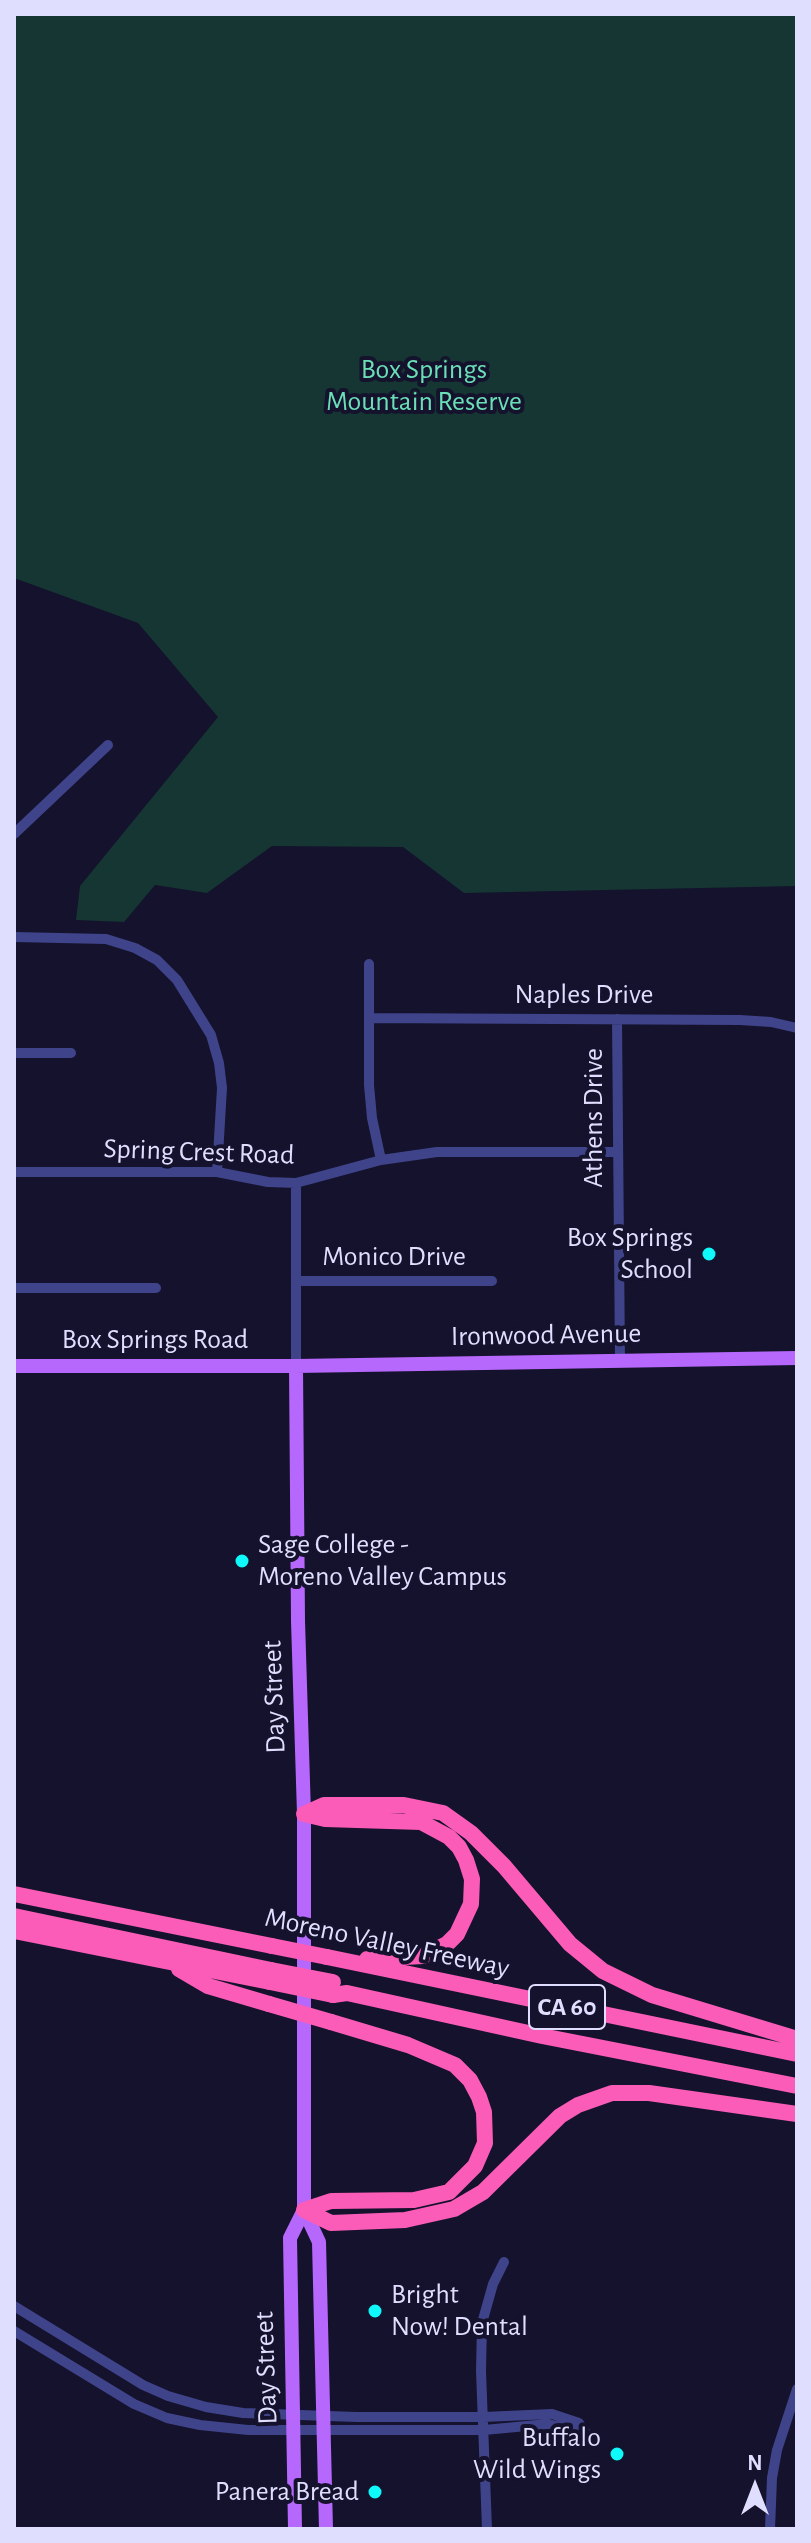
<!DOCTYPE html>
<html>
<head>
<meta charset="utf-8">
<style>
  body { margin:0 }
  #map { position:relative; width:811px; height:2543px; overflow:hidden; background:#14122c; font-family:"Alegreya Sans",sans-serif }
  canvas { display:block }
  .frame { position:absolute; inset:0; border:16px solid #dfdefe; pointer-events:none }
  .north { position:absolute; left:715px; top:2447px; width:80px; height:80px; -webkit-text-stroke:6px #14122c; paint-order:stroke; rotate:0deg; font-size:22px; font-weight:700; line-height:32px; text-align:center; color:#dfdefe }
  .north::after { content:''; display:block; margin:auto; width:28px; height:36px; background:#dfdefe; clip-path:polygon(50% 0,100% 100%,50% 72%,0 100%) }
</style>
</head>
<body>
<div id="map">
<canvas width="811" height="2543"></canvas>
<div class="frame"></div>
<div class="north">N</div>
</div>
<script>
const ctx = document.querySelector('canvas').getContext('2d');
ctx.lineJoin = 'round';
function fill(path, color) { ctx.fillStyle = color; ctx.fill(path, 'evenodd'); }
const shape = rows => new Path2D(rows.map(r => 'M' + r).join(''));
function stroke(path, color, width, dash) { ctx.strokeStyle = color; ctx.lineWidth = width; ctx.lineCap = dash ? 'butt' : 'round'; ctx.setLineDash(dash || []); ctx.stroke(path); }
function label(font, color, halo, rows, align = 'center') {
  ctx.font = font + ' "Alegreya Sans",sans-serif'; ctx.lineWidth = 8; ctx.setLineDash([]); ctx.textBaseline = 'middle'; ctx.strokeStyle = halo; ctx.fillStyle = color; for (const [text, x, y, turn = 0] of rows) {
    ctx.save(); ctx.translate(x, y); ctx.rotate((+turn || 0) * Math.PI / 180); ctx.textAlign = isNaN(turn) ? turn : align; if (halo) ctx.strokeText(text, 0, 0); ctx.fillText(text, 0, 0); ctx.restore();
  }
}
const green = shape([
  [14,14,797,14,797,886,464,893,403,847,272,846,207,893,155,885,124,922,76,920,80,886,218,717,138,623,14,578]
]);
const minor = shape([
  [14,834,108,745],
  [14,937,106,939,135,948,157,960,177,980,211,1035,219,1063,222,1088,217,1172],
  [369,964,369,1085,372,1118,381,1160],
  [369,1018,740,1020,771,1022,797,1028],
  [617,1019,620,1360],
  [14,1053,71,1053],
  [14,1172,217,1172,268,1182,296,1183,381,1160,437,1152,618,1152],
  [297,1281,492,1281],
  [14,1288,156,1288],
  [296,1366,296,1183],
  [14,2306,143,2385,168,2396,206,2407,243,2413,357,2417,483,2417,552,2414,579,2423,586,2433],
  [14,2331,134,2404,167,2418,200,2425,248,2430,484,2430,548,2424,586,2433],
  [487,2529,481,2371,482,2323,493,2284,504,2262],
  [770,2529,772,2478,777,2450,797,2389]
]);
const major = shape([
  [14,1366,296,1366,797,1358],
  [296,1366,298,1621,304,1814,304,2210,319,2242,326,2529],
  [295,2529,290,2238,304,2210]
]);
const highway = shape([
  [304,1814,324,1805,404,1805,443,1813,471,1833,504,1866,570,1944,603,1971,652,1995,797,2039],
  [304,1814,325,1819,421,1822,449,1837,459,1847,466,1860,472,1879,471,1904,457,1934,447,1944,423,1956,367,1959],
  [14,1894,272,1946],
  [14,1916,271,1970],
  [14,1931,270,1982],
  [327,1957,797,2054],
  [179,1969,208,1986,269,2004],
  [333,1995,347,1993,542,2036,797,2086],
  [304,2210,331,2223,405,2220,454,2209,483,2192,560,2116,578,2105,612,2093,649,2093,797,2114],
  [304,2210,331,2201,414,2200,449,2192,475,2166,485,2143,484,2112,479,2097,470,2080,455,2065,408,2045,331,2022]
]);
const highwayBridge = shape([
  [272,1946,327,1957],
  [271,1970,333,1982],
  [270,1982,333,1995],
  [269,2004,331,2022]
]);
const markers = [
  [709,1254,8,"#0ff8fa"],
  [242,1561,8,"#0ff8fa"],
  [375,2311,8,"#0ff8fa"],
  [617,2454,8,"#0ff8fa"],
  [375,2492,8,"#0ff8fa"]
];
const shields = [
  [567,2007,76]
];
const shieldNames = [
  ["CA 60",567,2007]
];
const parkNames = [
  ["Box Springs",424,370],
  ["Mountain Reserve",424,402]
];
const streetNames = [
  ["Naples Drive",584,995],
  ["Athens Drive",594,1118,-90],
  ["Spring Crest Road",199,1152,2],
  ["Monico Drive",394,1257],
  ["Ironwood Avenue",546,1335,-1],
  ["Box Springs Road",155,1340],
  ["Day Street",274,1697,-92],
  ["Moreno Valley Freeway",387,1943,12],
  ["Day Street",266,2368,-92]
];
const poiNames = [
  ["Box Springs",693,1238],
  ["School",693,1270],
  ["Sage College -",258,1545,"left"],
  ["Moreno Valley Campus",258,1577,"left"],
  ["Bright",391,2295,"left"],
  ["Now! Dental",391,2327,"left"],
  ["Buffalo",601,2438],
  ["Wild Wings",601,2470],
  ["Panera Bread",359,2492]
];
fill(green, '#153632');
stroke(minor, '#3f438a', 10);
stroke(major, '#b768fc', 14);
stroke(highway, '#fb5cb7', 16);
stroke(highwayBridge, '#fb5cb7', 16);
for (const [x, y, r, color] of markers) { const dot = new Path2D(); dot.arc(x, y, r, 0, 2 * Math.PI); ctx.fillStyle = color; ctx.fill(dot); stroke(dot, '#14122c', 3); }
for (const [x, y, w] of shields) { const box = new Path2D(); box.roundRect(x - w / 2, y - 22, w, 44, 6); ctx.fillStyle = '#14122c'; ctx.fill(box); stroke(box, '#dfdefe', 2); }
label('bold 26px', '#dfdefe', null, shieldNames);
label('28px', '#6adfb7', '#14122c', parkNames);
label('28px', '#dfdefe', '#14122c', streetNames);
label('28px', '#dfdefe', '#14122c', poiNames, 'right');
</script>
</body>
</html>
